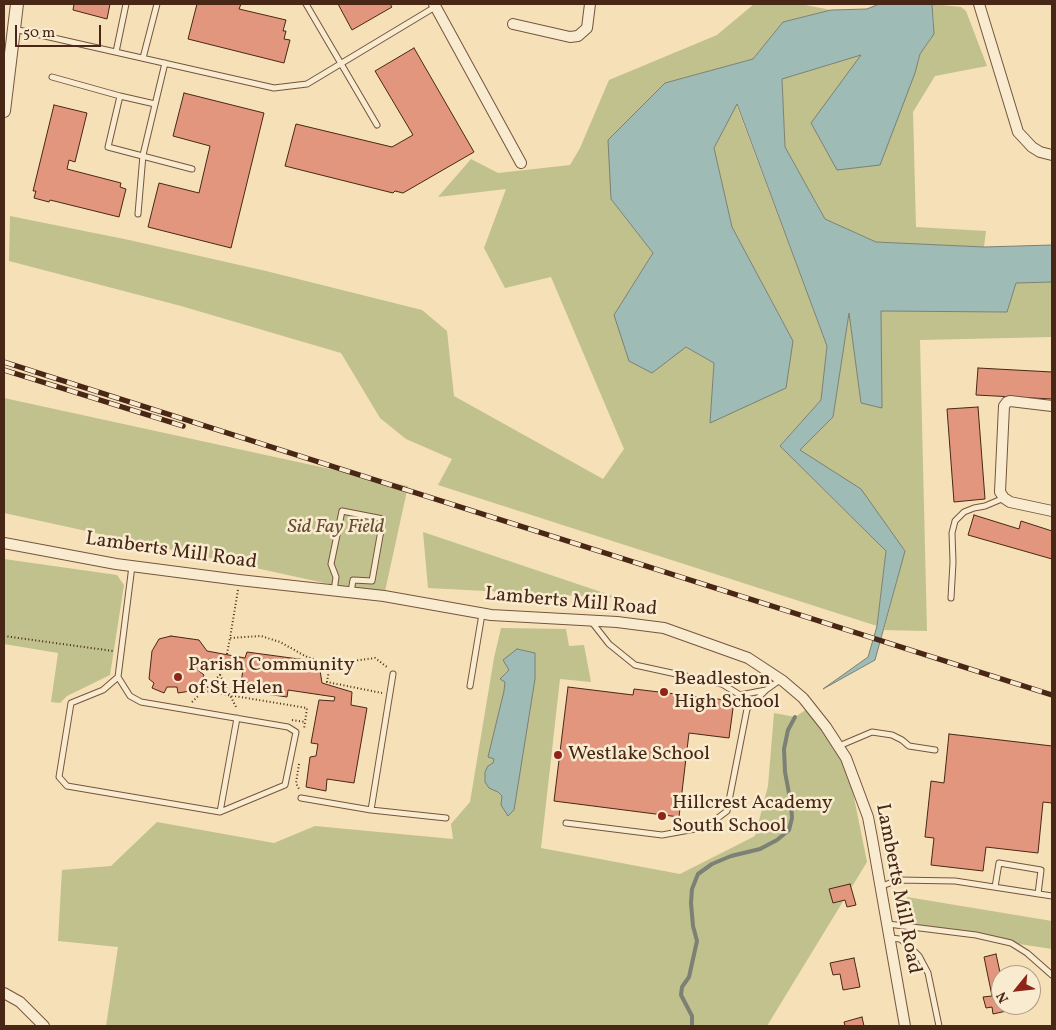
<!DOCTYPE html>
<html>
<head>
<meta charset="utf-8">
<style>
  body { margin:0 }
  #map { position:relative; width:1056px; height:1030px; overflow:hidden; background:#f6e0b7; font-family:Vollkorn,serif }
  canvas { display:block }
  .frame { position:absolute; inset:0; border:5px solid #482716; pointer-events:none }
  .north { position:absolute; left:991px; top:965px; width:50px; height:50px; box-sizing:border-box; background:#f9ebd0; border:1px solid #b29d86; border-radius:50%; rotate:241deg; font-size:14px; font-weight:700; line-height:20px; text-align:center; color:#482716 }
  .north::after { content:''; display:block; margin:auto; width:18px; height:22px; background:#8f2418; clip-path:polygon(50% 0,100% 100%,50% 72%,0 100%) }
  .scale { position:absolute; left:15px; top:25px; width:86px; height:22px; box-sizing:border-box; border:2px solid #482716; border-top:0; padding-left:6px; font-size:15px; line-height:18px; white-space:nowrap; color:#482716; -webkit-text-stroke:4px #f9ebd0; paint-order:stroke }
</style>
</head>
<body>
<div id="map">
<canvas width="1056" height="1030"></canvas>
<div class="frame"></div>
<div class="north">N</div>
<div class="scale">50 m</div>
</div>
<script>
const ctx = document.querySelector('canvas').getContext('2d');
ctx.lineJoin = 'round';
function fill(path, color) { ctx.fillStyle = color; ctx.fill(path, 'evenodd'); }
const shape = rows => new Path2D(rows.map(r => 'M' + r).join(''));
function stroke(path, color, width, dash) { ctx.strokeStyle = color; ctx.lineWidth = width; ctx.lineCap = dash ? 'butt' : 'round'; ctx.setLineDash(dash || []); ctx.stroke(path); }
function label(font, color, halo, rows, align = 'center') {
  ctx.font = font + ' Vollkorn,serif'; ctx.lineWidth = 5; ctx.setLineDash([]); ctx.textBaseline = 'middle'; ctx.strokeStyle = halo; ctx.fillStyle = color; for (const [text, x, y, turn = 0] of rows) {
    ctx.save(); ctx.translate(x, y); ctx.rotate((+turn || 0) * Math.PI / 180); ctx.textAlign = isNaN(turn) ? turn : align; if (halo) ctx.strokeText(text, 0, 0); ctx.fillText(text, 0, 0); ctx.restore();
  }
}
const green = shape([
  [754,4,800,4,831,10,783,22,753,59,665,83,611,199,653,253,614,315,686,347,714,363,710,422,793,341,732,227,714,148,736,104,827,346,821,400,780,446,886,551,877,626,438,485,452,459,406,439,380,418,341,353,181,306,9,261,10,216,129,240,266,271,422,310,447,331,454,396,603,479,624,449,551,277,505,288,484,248,506,189,438,197,471,159,498,173,570,165,580,148,609,80,717,35],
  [932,4,961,7,966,11,987,66,935,76,913,112,916,227,986,231,984,247,876,242,825,219,785,147,782,78,861,54,918,63,920,54,931,39,934,26],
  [1052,282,1052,337,920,340,927,631,884,630,905,550,800,450,833,417,849,311,861,403,882,408,881,311,1007,312,1016,283],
  [4,398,408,486,384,596,4,513],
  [423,532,619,598,428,588],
  [4,559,117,575,124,585,110,675,67,696,60,703,51,702,58,653,4,644],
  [501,628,566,629,569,646,584,645,591,682,560,679,541,848,680,874,755,836,768,786,774,713,795,717,810,707,846,758,867,862,767,1026,106,1026,118,947,58,941,62,870,111,866,157,822,274,843,315,826,453,839,451,824,470,802,494,658],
  [907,897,1052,921,1052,949,913,928]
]);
const water = shape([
  [879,4,932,4,934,34,920,54,915,73,880,165,837,170,811,123,861,55,782,79,785,147,825,219,876,242,984,247,1052,245,1052,282,1016,283,1007,312,881,311,882,408,861,403,849,313,833,417,800,450,861,489,905,551,875,660,823,689,868,657,877,626,886,551,780,446,821,400,827,346,737,104,714,148,732,227,793,341,786,388,710,423,714,363,686,347,652,373,629,361,614,315,653,253,611,199,608,140,665,83,753,59,783,22,831,10,867,9,879,4],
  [517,649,535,653,535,679,514,810,508,816,501,805,502,796,498,792,489,788,485,782,485,772,488,766,493,763,494,759,488,757,504,691,505,682,500,679,509,670,503,660,517,649]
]);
const stream = shape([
  [692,1026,692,1016,681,995,682,987,689,977,697,941,693,926,691,903,692,889,698,874,712,864,731,856,760,849,777,840,789,830,792,818,791,804,785,772,784,749,788,730,795,717]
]);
const building = shape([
  [74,4,110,4,107,19,73,10,74,4],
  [197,4,241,4,239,9,286,20,283,31,286,31,284,39,290,40,284,63,188,39,197,4],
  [338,4,390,4,392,7,352,30,338,4],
  [414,48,474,152,403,193,395,191,393,193,285,166,296,124,392,147,413,135,375,71,414,48],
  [184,93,264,113,231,248,148,227,159,183,199,193,210,146,173,136,184,93],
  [54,105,87,113,75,162,69,160,67,169,121,183,120,187,126,189,119,217,50,200,49,202,34,198,36,191,33,191,54,105],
  [978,368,1052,372,1052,399,976,395,978,368],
  [978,407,985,499,954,502,947,409,978,407],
  [974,515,1019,529,1021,521,1052,531,1052,559,968,535,974,515],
  [171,636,199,640,207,651,245,658,247,652,306,660,305,666,320,670,322,683,352,692,351,705,367,708,354,783,327,779,326,791,306,787,310,757,316,756,318,744,311,743,319,700,334,701,335,697,288,690,287,697,253,692,254,683,241,682,244,664,210,659,202,662,199,671,204,675,197,690,178,693,177,687,167,687,164,693,152,688,154,683,149,679,152,651,159,639,171,636],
  [568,687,633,695,634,689,734,701,729,738,689,733,679,817,554,801,568,687],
  [949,734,1052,746,1052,803,1043,802,1038,853,986,847,983,871,931,865,934,838,925,837,931,781,944,783,949,734],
  [850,884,856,905,847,907,845,900,833,903,829,889,850,884],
  [996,954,1001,977,1001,1005,1019,1005,1020,1008,993,1014,992,1007,986,1008,983,997,992,996,984,957,996,954],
  [854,958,860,987,843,990,840,974,833,975,830,963,854,958],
  [862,1017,864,1026,845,1026,844,1022,862,1017]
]);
const path = shape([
  [238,590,230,638,261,636,280,642,307,657,330,664,375,658,387,667],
  [4,636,113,651],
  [227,654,230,638],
  [330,664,327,682,382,693],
  [220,675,226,661],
  [204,691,307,708,305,722],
  [192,702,220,675,237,709],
  [292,720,305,722,304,729],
  [299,764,296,783,299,789,300,789]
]);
const service = shape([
  [306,4,377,125],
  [14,29,274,88,307,84,435,7],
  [116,52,126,4],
  [143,58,157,4],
  [52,77,120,96],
  [155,104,120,96,108,147,192,169],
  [138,214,143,155,165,63],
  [334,591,336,577,331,564,342,511,383,519,372,581,353,580,351,592],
  [951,598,953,562,952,533,955,521,964,512,974,508,985,506,1004,498],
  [591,621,609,644,635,665,722,684,740,695,766,690,780,680],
  [118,677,103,690,71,703,59,777,67,786,220,812,285,785,296,732,288,727,141,702,130,696,118,677,132,566],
  [470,686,482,614],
  [839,746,872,732,892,735,902,740,909,746,935,750],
  [301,798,371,810,393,674],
  [371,810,446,818],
  [220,812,237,718],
  [566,823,662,835,706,827,727,811,747,709,766,690],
  [882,886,898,880,955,881,1052,896],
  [995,887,999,863,1041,870,1038,894],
  [888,924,976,935,1011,943,1027,953,1052,975],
  [890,938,900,939,908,945,919,956,928,973,939,1026]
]);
const minor = shape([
  [434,4,521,163],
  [979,4,1018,132,1032,147,1040,152,1052,155],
  [513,24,570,37,578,36,587,28,590,4],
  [1052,406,1010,401,1007,402,1004,406,1000,492,1004,498,1010,502,1052,511],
  [4,543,116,564,239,580,384,596,491,615,617,622,664,628,748,658,783,681,803,698,826,727,846,758,868,817,872,838,905,1026],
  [4,993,20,1002,44,1026]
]);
const tertiary = shape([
  [4,111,17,4]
]);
const rail = shape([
  [4,362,1052,695],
  [4,370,183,426]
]);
const markers = [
  [178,677,5,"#8f2418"],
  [664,692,5,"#8f2418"],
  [558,755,5,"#8f2418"],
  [662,816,5,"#8f2418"]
];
const parkNames = [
  ["Sid Fay Field",336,528]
];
const streetNames = [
  ["Lamberts Mill Road",171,552,8],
  ["Lamberts Mill Road",571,603,5],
  ["Lamberts Mill Road",897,889,79]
];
const poiNames = [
  ["Parish Community",188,666],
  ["of St Helen",188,689],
  ["Beadleston",674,680],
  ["High School",674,703],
  ["Westlake School",568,755],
  ["Hillcrest Academy",672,804],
  ["South School",672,827]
];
fill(green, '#c0c18c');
fill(water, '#9ebcb5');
stroke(water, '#7c8075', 1);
stroke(stream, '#7c8075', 4);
fill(building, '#e1967d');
stroke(building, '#482716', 1);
stroke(service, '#74553e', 7);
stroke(minor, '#74553e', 12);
stroke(tertiary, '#74553e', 14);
stroke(path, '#482716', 2, [1, 2.5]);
stroke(service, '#f9ebd0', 5);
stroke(minor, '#f9ebd0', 10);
stroke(tertiary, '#f9ebd0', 12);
stroke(rail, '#482716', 5.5);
stroke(rail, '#f9ebd0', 4, [11]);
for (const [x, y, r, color] of markers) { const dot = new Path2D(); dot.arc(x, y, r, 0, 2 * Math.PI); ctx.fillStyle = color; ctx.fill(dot); stroke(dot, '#f9ebd0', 2); }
label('italic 20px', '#664e34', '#f9ebd0', parkNames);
label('20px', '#482716', '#f9ebd0', streetNames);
label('20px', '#482716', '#f9ebd0', poiNames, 'left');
</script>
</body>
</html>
